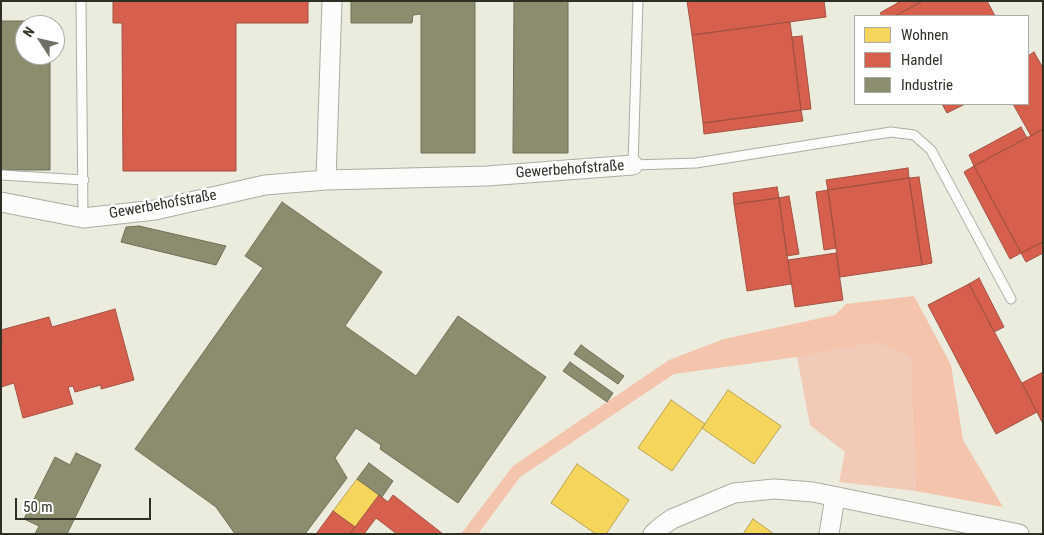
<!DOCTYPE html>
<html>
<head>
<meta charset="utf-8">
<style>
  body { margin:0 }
  #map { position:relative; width:1044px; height:535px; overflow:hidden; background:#ebebde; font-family:"Roboto Condensed",sans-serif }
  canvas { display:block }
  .frame { position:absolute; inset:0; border:2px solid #2e2f25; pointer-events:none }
  .legend { position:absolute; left:854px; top:15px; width:175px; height:90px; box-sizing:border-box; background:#fff; border:1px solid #abaca8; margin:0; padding:6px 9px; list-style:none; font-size:15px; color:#2e2f25 }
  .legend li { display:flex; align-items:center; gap:10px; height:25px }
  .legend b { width:25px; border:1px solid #abaca8 }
  .north { position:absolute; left:15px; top:15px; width:50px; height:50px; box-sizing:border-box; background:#fff; border:1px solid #abaca8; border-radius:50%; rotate:305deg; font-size:14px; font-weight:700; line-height:20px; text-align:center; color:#2e2f25 }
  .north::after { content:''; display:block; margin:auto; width:18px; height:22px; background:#707166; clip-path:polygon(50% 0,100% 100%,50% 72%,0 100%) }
  .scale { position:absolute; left:15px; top:498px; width:136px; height:22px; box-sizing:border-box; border:2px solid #2e2f25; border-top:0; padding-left:6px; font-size:15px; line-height:18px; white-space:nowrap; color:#2e2f25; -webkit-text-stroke:4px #fff; paint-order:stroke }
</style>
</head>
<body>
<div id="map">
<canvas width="1044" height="535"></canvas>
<div class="frame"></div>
<ul class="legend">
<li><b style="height:14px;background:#f6d55c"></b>Wohnen</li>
<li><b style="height:14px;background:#d6604d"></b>Handel</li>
<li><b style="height:14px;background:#8c8c6e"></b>Industrie</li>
</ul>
<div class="north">N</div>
<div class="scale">50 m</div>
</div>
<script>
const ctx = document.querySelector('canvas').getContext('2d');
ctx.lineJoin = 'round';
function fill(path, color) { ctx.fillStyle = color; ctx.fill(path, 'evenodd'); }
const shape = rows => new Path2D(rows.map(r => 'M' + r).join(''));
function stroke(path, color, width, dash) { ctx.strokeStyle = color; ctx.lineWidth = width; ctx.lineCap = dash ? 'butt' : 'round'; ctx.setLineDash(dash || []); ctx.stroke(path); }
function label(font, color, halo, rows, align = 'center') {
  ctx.font = font + ' "Roboto Condensed",sans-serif'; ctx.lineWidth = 5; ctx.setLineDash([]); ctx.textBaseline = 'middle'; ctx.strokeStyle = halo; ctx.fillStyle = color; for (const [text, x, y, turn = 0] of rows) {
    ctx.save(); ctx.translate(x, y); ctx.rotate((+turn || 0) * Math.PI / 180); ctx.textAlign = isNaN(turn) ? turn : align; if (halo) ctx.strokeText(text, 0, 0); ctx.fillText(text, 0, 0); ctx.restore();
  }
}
const green = shape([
  [876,343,910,356,916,491,839,482,845,452,810,425,797,357]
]);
const forest = shape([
  [914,296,951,365,963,440,1003,507,916,491,910,356,876,343,797,357,674,374,520,477,478,534,461,534,513,466,669,360,724,339,835,315,846,304]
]);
const homes = shape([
  [728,390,781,426,754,464,702,428,728,390],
  [671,400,705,424,672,471,638,448,671,400],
  [577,464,629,500,606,534,596,534,551,503,577,464],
  [357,479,379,495,355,527,333,511,357,479],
  [753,519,774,534,743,534,753,519]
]);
const shops = shape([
  [113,1,308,1,308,23,236,23,236,171,123,171,122,23,113,23,113,1],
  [687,1,824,1,826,17,692,35,687,1],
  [901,1,922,2,895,16,882,16,880,13,901,1],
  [987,1,995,16,895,16,922,1,987,1],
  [790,22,801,110,703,123,692,35,790,22],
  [802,36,811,109,801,110,792,37,802,36],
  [1034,52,1043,68,1043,129,1031,136,1013,104,1028,104,1028,56,1034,52],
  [942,104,965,104,947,113,942,104],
  [801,110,803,121,704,134,703,123,801,110],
  [1021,127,1027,138,974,166,969,155,1021,127],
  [1043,129,1043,242,1021,253,974,166,1043,129],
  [974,166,1021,253,1010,259,964,172,974,166],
  [908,168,909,178,828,190,826,180,908,168],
  [919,177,932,263,922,265,909,178,919,177],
  [909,178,922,265,840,277,828,190,909,178],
  [777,187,779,198,734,204,733,193,777,187],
  [828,190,836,248,824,250,816,192,828,190],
  [789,196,799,254,787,256,779,198,789,196],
  [779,198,791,284,747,291,734,204,779,198],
  [1043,242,1043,253,1026,262,1021,253,1043,242],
  [836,253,843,300,795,307,788,260,836,253],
  [979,278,1004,327,994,332,969,284,979,278],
  [969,284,1037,412,996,434,928,305,969,284],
  [115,309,134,380,101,389,101,385,75,392,73,386,68,387,73,404,23,418,14,383,1,387,1,345,3,344,1,337,1,330,49,317,52,327,115,309],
  [1043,372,1043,422,1042,422,1022,383,1043,372],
  [379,495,388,502,393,495,443,534,397,534,376,518,364,534,350,534,379,495],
  [333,511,355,527,350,534,316,534,333,511]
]);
const industry = shape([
  [351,1,475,1,475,153,421,153,421,14,413,15,412,23,351,23,351,1],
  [514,1,568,1,568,153,513,153,514,1],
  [1,21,51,21,51,25,25,25,25,55,50,55,50,170,1,170,1,21],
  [282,202,382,272,345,326,416,376,458,316,546,377,458,503,380,449,381,445,356,428,335,458,347,478,305,534,235,534,216,507,135,449,263,268,245,256,282,202],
  [139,226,226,246,216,265,121,242,126,227,139,226],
  [581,345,624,376,618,384,574,354,581,345],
  [570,362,613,393,607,402,563,371,570,362],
  [76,453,101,465,67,534,35,534,39,526,24,519,55,457,70,465,76,453],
  [369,463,393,481,382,497,357,479,369,463]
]);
const lane = shape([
  [81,1,83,218],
  [638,1,633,165,696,163,891,132,914,135,931,150,1011,299],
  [1,175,84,180]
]);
const street = shape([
  [326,180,487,176,633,165],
  [1,202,83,218,155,210,265,185,326,180,332,1],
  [653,534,662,526,672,519,734,493,774,489,813,492,1019,534],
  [829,534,835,497]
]);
const streetNames = [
  ["Gewerbehofstraße",570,170,-4],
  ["Gewerbehofstraße",163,205,-10]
];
fill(green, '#f1cbb7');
fill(forest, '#f4c4ac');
fill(homes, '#f6d55c');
stroke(homes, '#baa34c', 1);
fill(shops, '#d6604d');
stroke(shops, '#a45141', 1);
fill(industry, '#8c8c6e');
stroke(industry, '#707058', 1);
stroke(lane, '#acada2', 11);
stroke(street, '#acada2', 21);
stroke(lane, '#fcfcfa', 9);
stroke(street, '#fcfcfa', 19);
label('15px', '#2e2f25', '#fff', streetNames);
</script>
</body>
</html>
